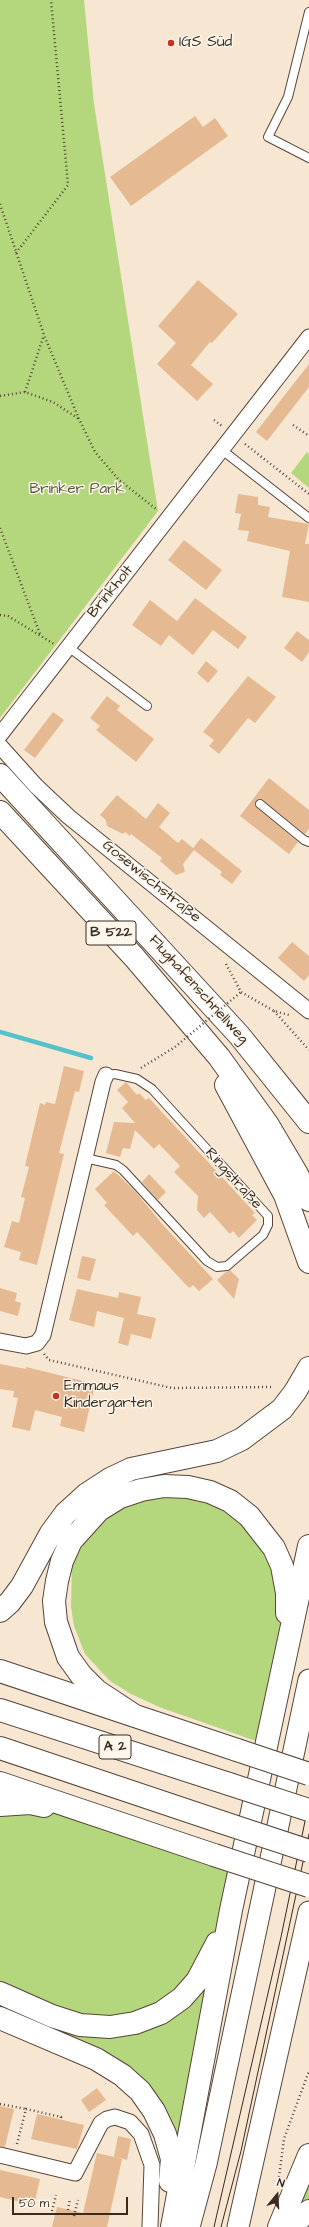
<!DOCTYPE html>
<html>
<head>
<meta charset="utf-8">
<style>
  body { margin:0 }
  #map { position:relative; width:309px; height:2227px; overflow:hidden; background:#f7e7d2; font-family:"Architects Daughter",sans-serif }
  canvas { display:block }
  .north { position:absolute; left:257px; top:2175px; width:40px; height:40px; -webkit-text-stroke:3px #fbf7ec; paint-order:stroke; rotate:18deg; font-size:11px; font-weight:700; line-height:16px; text-align:center; color:#3b2a1e }
  .north::after { content:''; display:block; margin:auto; width:14px; height:18px; background:#3b2a1e; clip-path:polygon(50% 0,100% 100%,50% 72%,0 100%) }
  .scale { position:absolute; left:12px; top:2197px; width:116px; height:18px; box-sizing:border-box; border:2px solid #3b2a1e; border-top:0; padding-left:5px; font-size:12px; line-height:14px; white-space:nowrap; color:#3b2a1e; -webkit-text-stroke:3px #fbf7ec; paint-order:stroke }
</style>
</head>
<body>
<div id="map">
<canvas width="309" height="2227"></canvas>
<div class="north">N</div>
<div class="scale">50 m</div>
</div>
<script>
const ctx = document.querySelector('canvas').getContext('2d');
ctx.lineJoin = 'round';
function fill(path, color) { ctx.fillStyle = color; ctx.fill(path, 'evenodd'); }
const shape = rows => new Path2D(rows.map(r => 'M' + r).join(''));
function stroke(path, color, width, dash) { ctx.strokeStyle = color; ctx.lineWidth = width; ctx.lineCap = dash ? 'butt' : 'round'; ctx.setLineDash(dash || []); ctx.stroke(path); }
function label(font, color, halo, rows, align = 'center') {
  ctx.font = font + ' "Architects Daughter",sans-serif'; ctx.lineWidth = 3; ctx.setLineDash([]); ctx.textBaseline = 'middle'; ctx.strokeStyle = halo; ctx.fillStyle = color; for (const [text, x, y, turn = 0] of rows) {
    ctx.save(); ctx.translate(x, y); ctx.rotate((+turn || 0) * Math.PI / 180); ctx.textAlign = isNaN(turn) ? turn : align; if (halo) ctx.strokeText(text, 0, 0); ctx.fillText(text, 0, 0); ctx.restore();
  }
}
const green = shape([
  [0,0,84,0,94,104,158,511,0,718],
  [307,452,309,454,309,488,291,473],
  [183,1493,231,1511,269,1553,281,1617,280,1626,256,1741,159,1707,131,1694,110,1681,85,1654,74,1626,71,1607,72,1565,89,1534,106,1517,127,1504],
  [38,1809,75,1819,231,1871,217,1931,204,1959,166,2002,120,2019,78,2016,0,1984,0,1810],
  [212,1975,180,2147,166,2113,0,2010,0,2000,110,2034],
  [309,2184,309,2201,298,2210]
]);
const stream = shape([
  [0,1032,91,1058]
]);
const building = shape([
  [195,116,203,127,215,118,228,136,131,206,110,177],
  [198,280,238,314,212,343,210,342,191,365,213,384,197,401,157,364,176,343,158,326],
  [309,364,309,387,267,441,256,432],
  [238,494,258,497,258,505,270,507,268,517,309,524,305,544,309,544,309,602,282,597,290,551,247,541,249,531,238,530,241,514,235,513],
  [184,540,222,570,206,590,168,560],
  [195,598,247,637,238,649,213,630,193,655,169,635,161,646,132,625,150,600,177,621],
  [297,631,309,640,309,652,302,662,284,648],
  [206,661,218,671,208,683,197,673],
  [248,676,276,697,255,723,248,718,219,754,209,746,214,740,203,732],
  [107,696,120,706,117,710,154,739,136,762,96,730,100,726,90,718],
  [53,712,64,720,35,758,24,750],
  [269,778,309,810,309,829,305,834,263,800,258,799,256,801,257,808,298,842,289,854,240,816],
  [117,795,146,819,158,803,170,813,159,827,178,843,182,839,193,848,201,838,242,871,232,884,220,875,222,872,194,850,183,864,185,872,176,875,160,861,162,858,131,834,130,836,125,832,123,834,107,826,106,820,100,815],
  [292,942,309,956,309,975,304,981,278,958],
  [64,1066,84,1071,79,1092,75,1091,59,1153,64,1154,37,1265,19,1260,21,1252,4,1247,12,1221,19,1223,25,1198,21,1197,29,1167,25,1166,40,1103,45,1105,46,1102,55,1104],
  [126,1082,137,1095,139,1093,146,1100,149,1098,255,1213,252,1215,257,1220,239,1238,233,1231,230,1234,210,1212,204,1218,197,1210,198,1196,174,1172,180,1166,159,1144,154,1149,135,1130,130,1149,123,1148,120,1157,106,1153,114,1122,135,1123,122,1108,128,1102,117,1090],
  [114,1171,134,1190,164,1226,213,1279,199,1291,193,1285,190,1288,186,1285,137,1232,133,1236,104,1205,107,1203,95,1189],
  [149,1174,166,1192,158,1200,142,1182],
  [82,1256,96,1259,90,1281,77,1278],
  [230,1270,239,1279,234,1299,217,1280,226,1272],
  [0,1288,17,1293,15,1301,21,1303,18,1316,0,1311],
  [77,1289,118,1298,119,1292,141,1297,137,1314,156,1318,151,1339,131,1334,128,1346,118,1343,124,1318,97,1311,94,1327,69,1320],
  [0,1364,26,1369,26,1367,95,1384,84,1432,60,1426,62,1417,35,1410,30,1431,12,1427,18,1398,13,1397,14,1391,0,1389],
  [97,2088,106,2100,89,2112,81,2100],
  [0,2106,14,2109,5,2147,0,2146],
  [37,2114,84,2125,77,2149,31,2139],
  [118,2136,131,2139,127,2160,117,2157,122,2159,107,2227,52,2227,57,2207,83,2213,97,2153,114,2157],
  [0,2170,40,2179,34,2205,0,2197]
]);
const path = shape([
  [0,204,44,335,79,419,95,452,119,480,156,509],
  [16,253,68,185,51,0],
  [25,392,44,335],
  [0,396,25,392,53,402,79,419],
  [214,420,222,426],
  [293,425,309,436],
  [245,444,309,494],
  [0,528,40,634],
  [0,615,8,616,54,644],
  [226,964,241,992,274,1011,289,1015],
  [274,1011,309,1050],
  [141,1068,175,1047],
  [44,1354,49,1360,172,1388,271,1387],
  [0,2104,26,2109],
  [17,2144,26,2109,61,2117,60,2119],
  [279,2177,284,2139,309,2071],
  [68,2210,70,2199],
  [52,2211,56,2195],
  [74,2216,78,2200]
]);
const lane = shape([
  [309,12,288,97,268,137,309,158],
  [222,450,309,518],
  [67,646,147,706],
  [260,804,304,840,309,842],
  [85,1158,116,1165,123,1170,207,1261,217,1267,227,1266,263,1235,268,1225,268,1216,152,1089,137,1079,115,1074,106,1075]
]);
const street = shape([
  [0,735,309,337],
  [0,746,36,786,69,817,309,1011],
  [0,1341,26,1346,37,1343,43,1335,103,1082,106,1075],
  [0,2155,75,2173,101,2123,107,2119,115,2117,130,2122,141,2134,152,2165,150,2227]
]);
const secondary = shape([
  [189,2227,206,2164,309,1680],
  [238,2227,309,1912]
]);
const highway = shape([
  [0,775,239,1035,309,1122],
  [0,812,134,957,219,1057,268,1125,297,1174,309,1200],
  [226,1085,285,1195,309,1262],
  [0,1611,10,1602,22,1586,51,1533,65,1514,87,1494,110,1479,131,1469,217,1451,242,1439,282,1409,295,1392,309,1368],
  [0,1671,237,1750],
  [0,1710,229,1784],
  [135,1716,97,1691,81,1675,68,1657,56,1622,54,1601,57,1581,62,1561,71,1541,99,1510,120,1497,141,1490,164,1486,188,1487,210,1492,230,1501,249,1516,274,1548,282,1566,287,1593,287,1613],
  [0,1748,221,1822],
  [0,1783,214,1855],
  [0,1805,30,1803,44,1806],
  [0,1993,52,2016,80,2025,110,2027,135,2023,161,2013,182,1998,197,1981,217,1943],
  [0,2018,96,2059,122,2075,140,2091,154,2111,165,2134,172,2159,170,2181],
  [172,2227,231,1910,309,1546],
  [279,2227,309,2155],
  [289,2227,309,2211]
]);
const tram = shape([
  [214,2227,281,1937,309,1802],
  [221,2227,241,2151,309,1834]
]);
const pathBridge = shape([
  [175,1047,241,992]
]);
const highwayBridge = shape([
  [237,1750,309,1774],
  [229,1784,309,1810],
  [221,1822,309,1851],
  [214,1855,309,1886]
]);
const markers = [
  [171,43,4,"#c8321e"],
  [56,1396,4,"#c8321e"]
];
const shields = [
  [111,933,50],
  [115,1747,32]
];
const shieldNames = [
  ["B 522",111,933],
  ["A 2",115,1747]
];
const poiNames = [
  ["IGS Süd",179,43],
  ["Emmaus",64,1387],
  ["Kindergarten",64,1404]
];
const parkNames = [
  ["Brinker Park",77,490]
];
const streetNames = [
  ["Brinkholt",111,592,-51],
  ["Gosewischstraße",151,882,39],
  ["Flughafenschnellweg",198,990,48],
  ["Ringstraße",233,1179,48]
];
fill(green, '#b4d67d');
stroke(stream, '#54c1cb', 4.5);
fill(building, '#e5b992');
stroke(lane, '#574639', 10);
stroke(street, '#574639', 17);
stroke(secondary, '#574639', 23);
stroke(highway, '#574639', 24);
stroke(path, '#574639', 2.5, [1, 3]);
stroke(lane, '#fff', 8);
stroke(street, '#fff', 15);
stroke(secondary, '#fff', 21);
stroke(highway, '#fff', 22);
stroke(tram, '#3b2a1e', 1);
stroke(highwayBridge, '#574639', 24, []);
stroke(pathBridge, '#574639', 2.5, [1, 3]);
stroke(highwayBridge, '#fff', 22);
for (const [x, y, r, color] of markers) { const dot = new Path2D(); dot.arc(x, y, r, 0, 2 * Math.PI); ctx.fillStyle = color; ctx.fill(dot); stroke(dot, '#fbf7ec', 1.5); }
for (const [x, y, w] of shields) { const box = new Path2D(); box.roundRect(x - w / 2, y - 12, w, 24, 3); ctx.fillStyle = '#fbf7ec'; ctx.fill(box); stroke(box, '#3b2a1e', 1); }
label('bold 14px', '#3b2a1e', null, shieldNames);
label('15px', '#3b2a1e', '#fbf7ec', poiNames, 'left');
label('15px', '#595536', '#fbf7ec', parkNames);
label('15px', '#3b2a1e', '#fbf7ec', streetNames);
</script>
</body>
</html>
